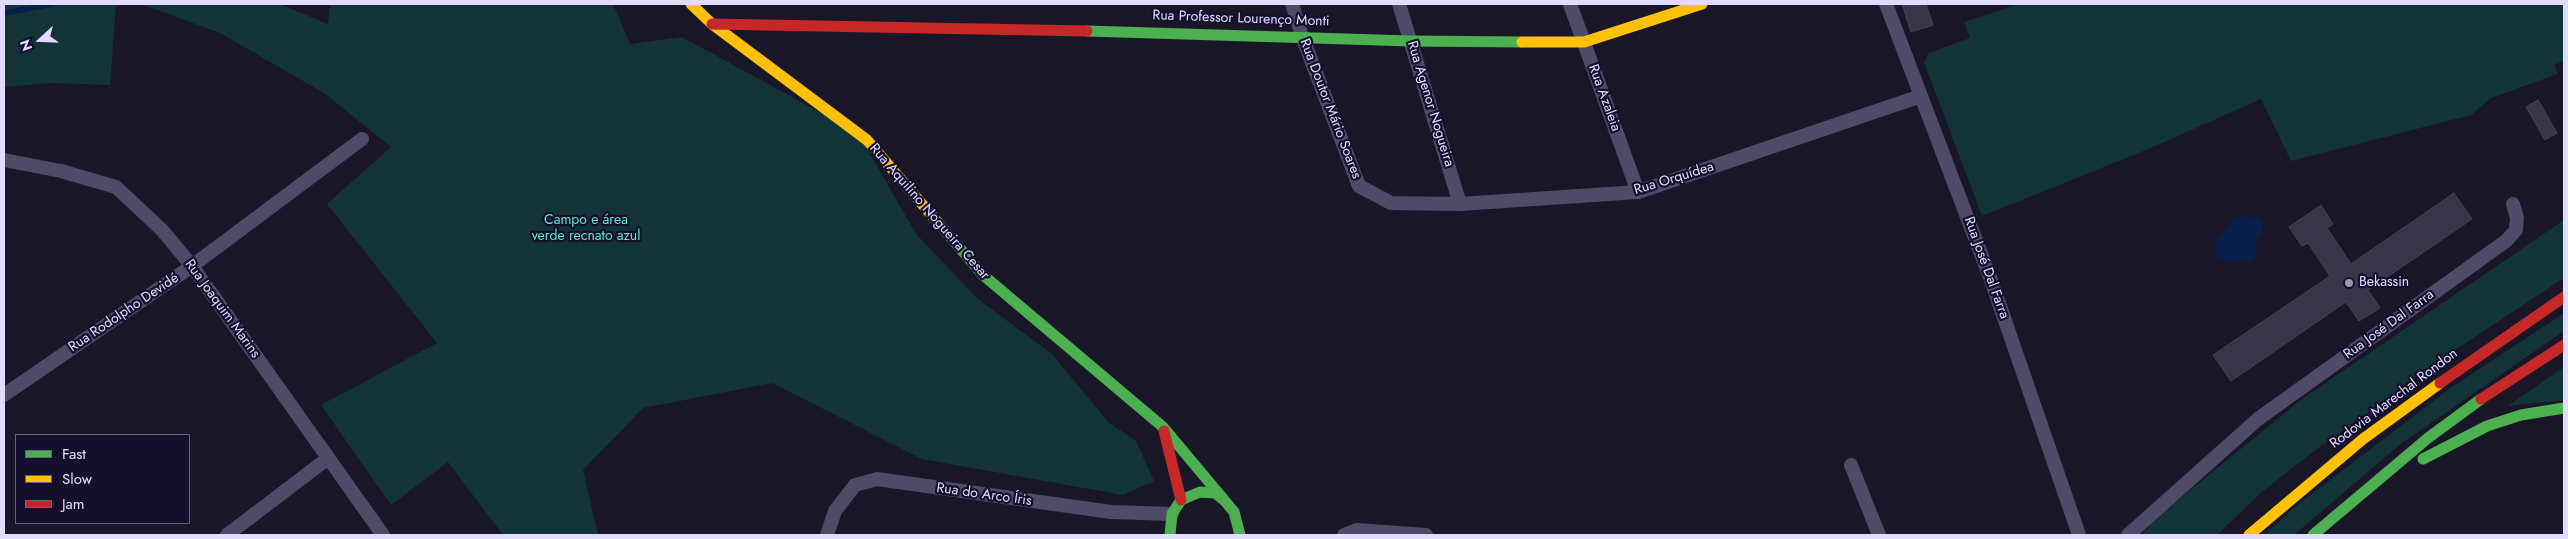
<!DOCTYPE html>
<html>
<head>
<meta charset="utf-8">
<style>
  body { margin:0 }
  #map { position:relative; width:2568px; height:539px; overflow:hidden; background:#191627; font-family:Jost,sans-serif }
  canvas { display:block }
  .frame { position:absolute; inset:0; border:5px solid #e1dcff; pointer-events:none }
  .legend { position:absolute; left:15px; top:434px; width:175px; height:90px; box-sizing:border-box; background:#150f2e; border:1px solid #676182; margin:0; padding:6px 9px; list-style:none; font-size:15px; color:#e1dcff }
  .legend li { display:flex; align-items:center; gap:10px; height:25px }
  .legend b { width:25px; border:1px solid #676182 }
  .north { position:absolute; left:15px; top:15px; width:50px; height:50px; -webkit-text-stroke:4px #150f2e; paint-order:stroke; rotate:250deg; font-size:14px; font-weight:700; line-height:20px; text-align:center; color:#e1dcff }
  .north::after { content:''; display:block; margin:auto; width:18px; height:22px; background:#e1dcff; clip-path:polygon(50% 0,100% 100%,50% 72%,0 100%) }
</style>
</head>
<body>
<div id="map">
<canvas width="2568" height="539"></canvas>
<div class="frame"></div>
<ul class="legend">
<li><b style="height:6px;background:#4caf50"></b>Fast</li>
<li><b style="height:6px;background:#ffc107"></b>Slow</li>
<li><b style="height:6px;background:#c62828"></b>Jam</li>
</ul>
<div class="north">N</div>
</div>
<script>
const ctx = document.querySelector('canvas').getContext('2d');
ctx.lineJoin = 'round';
function fill(path, color) { ctx.fillStyle = color; ctx.fill(path, 'evenodd'); }
const shape = rows => new Path2D(rows.map(r => 'M' + r).join(''));
function stroke(path, color, width, dash) { ctx.strokeStyle = color; ctx.lineWidth = width; ctx.lineCap = dash ? 'butt' : 'round'; ctx.setLineDash(dash || []); ctx.stroke(path); }
function label(font, color, halo, rows, align = 'center') {
  ctx.font = font + ' Jost,sans-serif'; ctx.lineWidth = 4.5; ctx.setLineDash([]); ctx.textBaseline = 'middle'; ctx.strokeStyle = halo; ctx.fillStyle = color; for (const [text, x, y, turn = 0] of rows) {
    ctx.save(); ctx.translate(x, y); ctx.rotate((+turn || 0) * Math.PI / 180); ctx.textAlign = isNaN(turn) ? turn : align; if (halo) ctx.strokeText(text, 0, 0); ctx.fillText(text, 0, 0); ctx.restore();
  }
}
const green = shape([
  [4,4,116,4,110,85,52,83,4,87],
  [141,4,279,4,328,24,330,4,613,4,630,44,682,37,858,133,916,234,978,299,1053,355,1108,422,1136,441,1154,481,1123,495,922,459,772,383,643,408,583,470,598,535,503,535,448,462,391,505,321,405,437,343,327,204,391,147,324,93,220,33],
  [2019,4,2564,4,2564,61,2554,65,2558,74,2491,98,2471,115,2291,161,2261,99,2151,148,1982,216,1924,62,1929,53,1970,38,1964,22],
  [2564,220,2564,278,2440,360,2309,455,2263,491,2217,535,2142,535,2156,518,2302,399],
  [2564,313,2564,331,2402,443,2294,535,2264,535,2295,507,2449,389],
  [2564,367,2564,400,2508,406]
]);
const water = shape([
  [2244,215,2261,220,2264,231,2256,238,2256,255,2251,260,2228,262,2219,257,2214,250,2215,243,2231,221]
]);
const stream = shape([
  [4,13,54,4]
]);
const building = shape([
  [1902,4,1926,4,1933,25,1911,32,1902,4],
  [2538,100,2557,133,2545,140,2526,107,2538,100],
  [2454,193,2472,219,2368,290,2380,308,2359,321,2346,302,2231,381,2213,355,2330,276,2308,243,2302,246,2289,227,2321,205,2333,224,2327,228,2351,264,2454,193]
]);
const street = shape([
  [1292,4,1302,36,1359,186,1391,203,1460,204,1638,192,1921,96],
  [1399,4,1460,204],
  [1570,4,1638,192],
  [1886,4,1991,280,2079,535],
  [4,160,61,171,116,187,162,230,192,266,383,535],
  [4,395,192,266,362,139],
  [1851,465,1879,535],
  [227,535,327,459],
  [827,535,835,511,855,485,877,479,1111,512,1172,514],
  [1344,535,1357,530,1426,535],
  [2128,535,2258,419,2506,241,2516,230,2517,218,2513,204]
]);
const fast = shape([
  [1087,31,1411,41,1522,42],
  [940,225,983,275,1163,427,1225,501],
  [2423,459,2487,426,2521,415,2564,408],
  [1170,535,1172,514,1181,500,1200,492,1215,493,1225,501,1234,512,1240,535],
  [2313,535,2428,438,2481,399]
]);
const slow = shape([
  [691,4,712,24,867,140,940,225],
  [1522,42,1584,42,1702,4],
  [2249,535,2363,439,2440,383]
]);
const jam = shape([
  [712,24,1087,31],
  [2440,383,2564,297],
  [2481,399,2564,345],
  [1164,431,1181,500]
]);
const markers = [
  [2349,283,5,"#9b97b3"]
];
const streetNames = [
  ["Rua Professor Lourenço Monti",1241,19,2],
  ["Rua Azaleia",1604,98,70],
  ["Rua Agenor Nogueira",1430,104,73],
  ["Rua Doutor Mário Soares",1330,109,69],
  ["Rua Orquídea",1674,179,-17],
  ["Rua Aquilino Nogueira Cesar",929,212,49],
  ["Rua José Dal Farra",1986,268,70],
  ["Rua Joaquim Marins",222,309,54],
  ["Rua Rodolpho Devidé",124,313,-34],
  ["Rua José Dal Farra",2389,325,-36],
  ["Rodovia Marechal Rondon",2394,399,-37],
  ["Rua do Arco Íris",984,495,8]
];
const parkNames = [
  ["Campo e área",586,221],
  ["verde recnato azul",586,237]
];
const poiNames = [
  ["Bekassin",2359,283]
];
fill(green, '#133436');
fill(water, '#081f4c');
stroke(stream, '#081f4c', 5.5);
fill(building, '#393548');
stroke(building, '#46415a', 1);
stroke(street, '#4d4b68', 14);
stroke(fast, '#4caf50', 11);
stroke(slow, '#ffc107', 11);
stroke(jam, '#c62828', 11);
for (const [x, y, r, color] of markers) { const dot = new Path2D(); dot.arc(x, y, r, 0, 2 * Math.PI); ctx.fillStyle = color; ctx.fill(dot); stroke(dot, '#150f2e', 2); }
label('14px', '#e1dcff', '#150f2e', streetNames);
label('14px', '#5debca', '#150f2e', parkNames);
label('14px', '#e1dcff', '#150f2e', poiNames, 'left');
</script>
</body>
</html>
